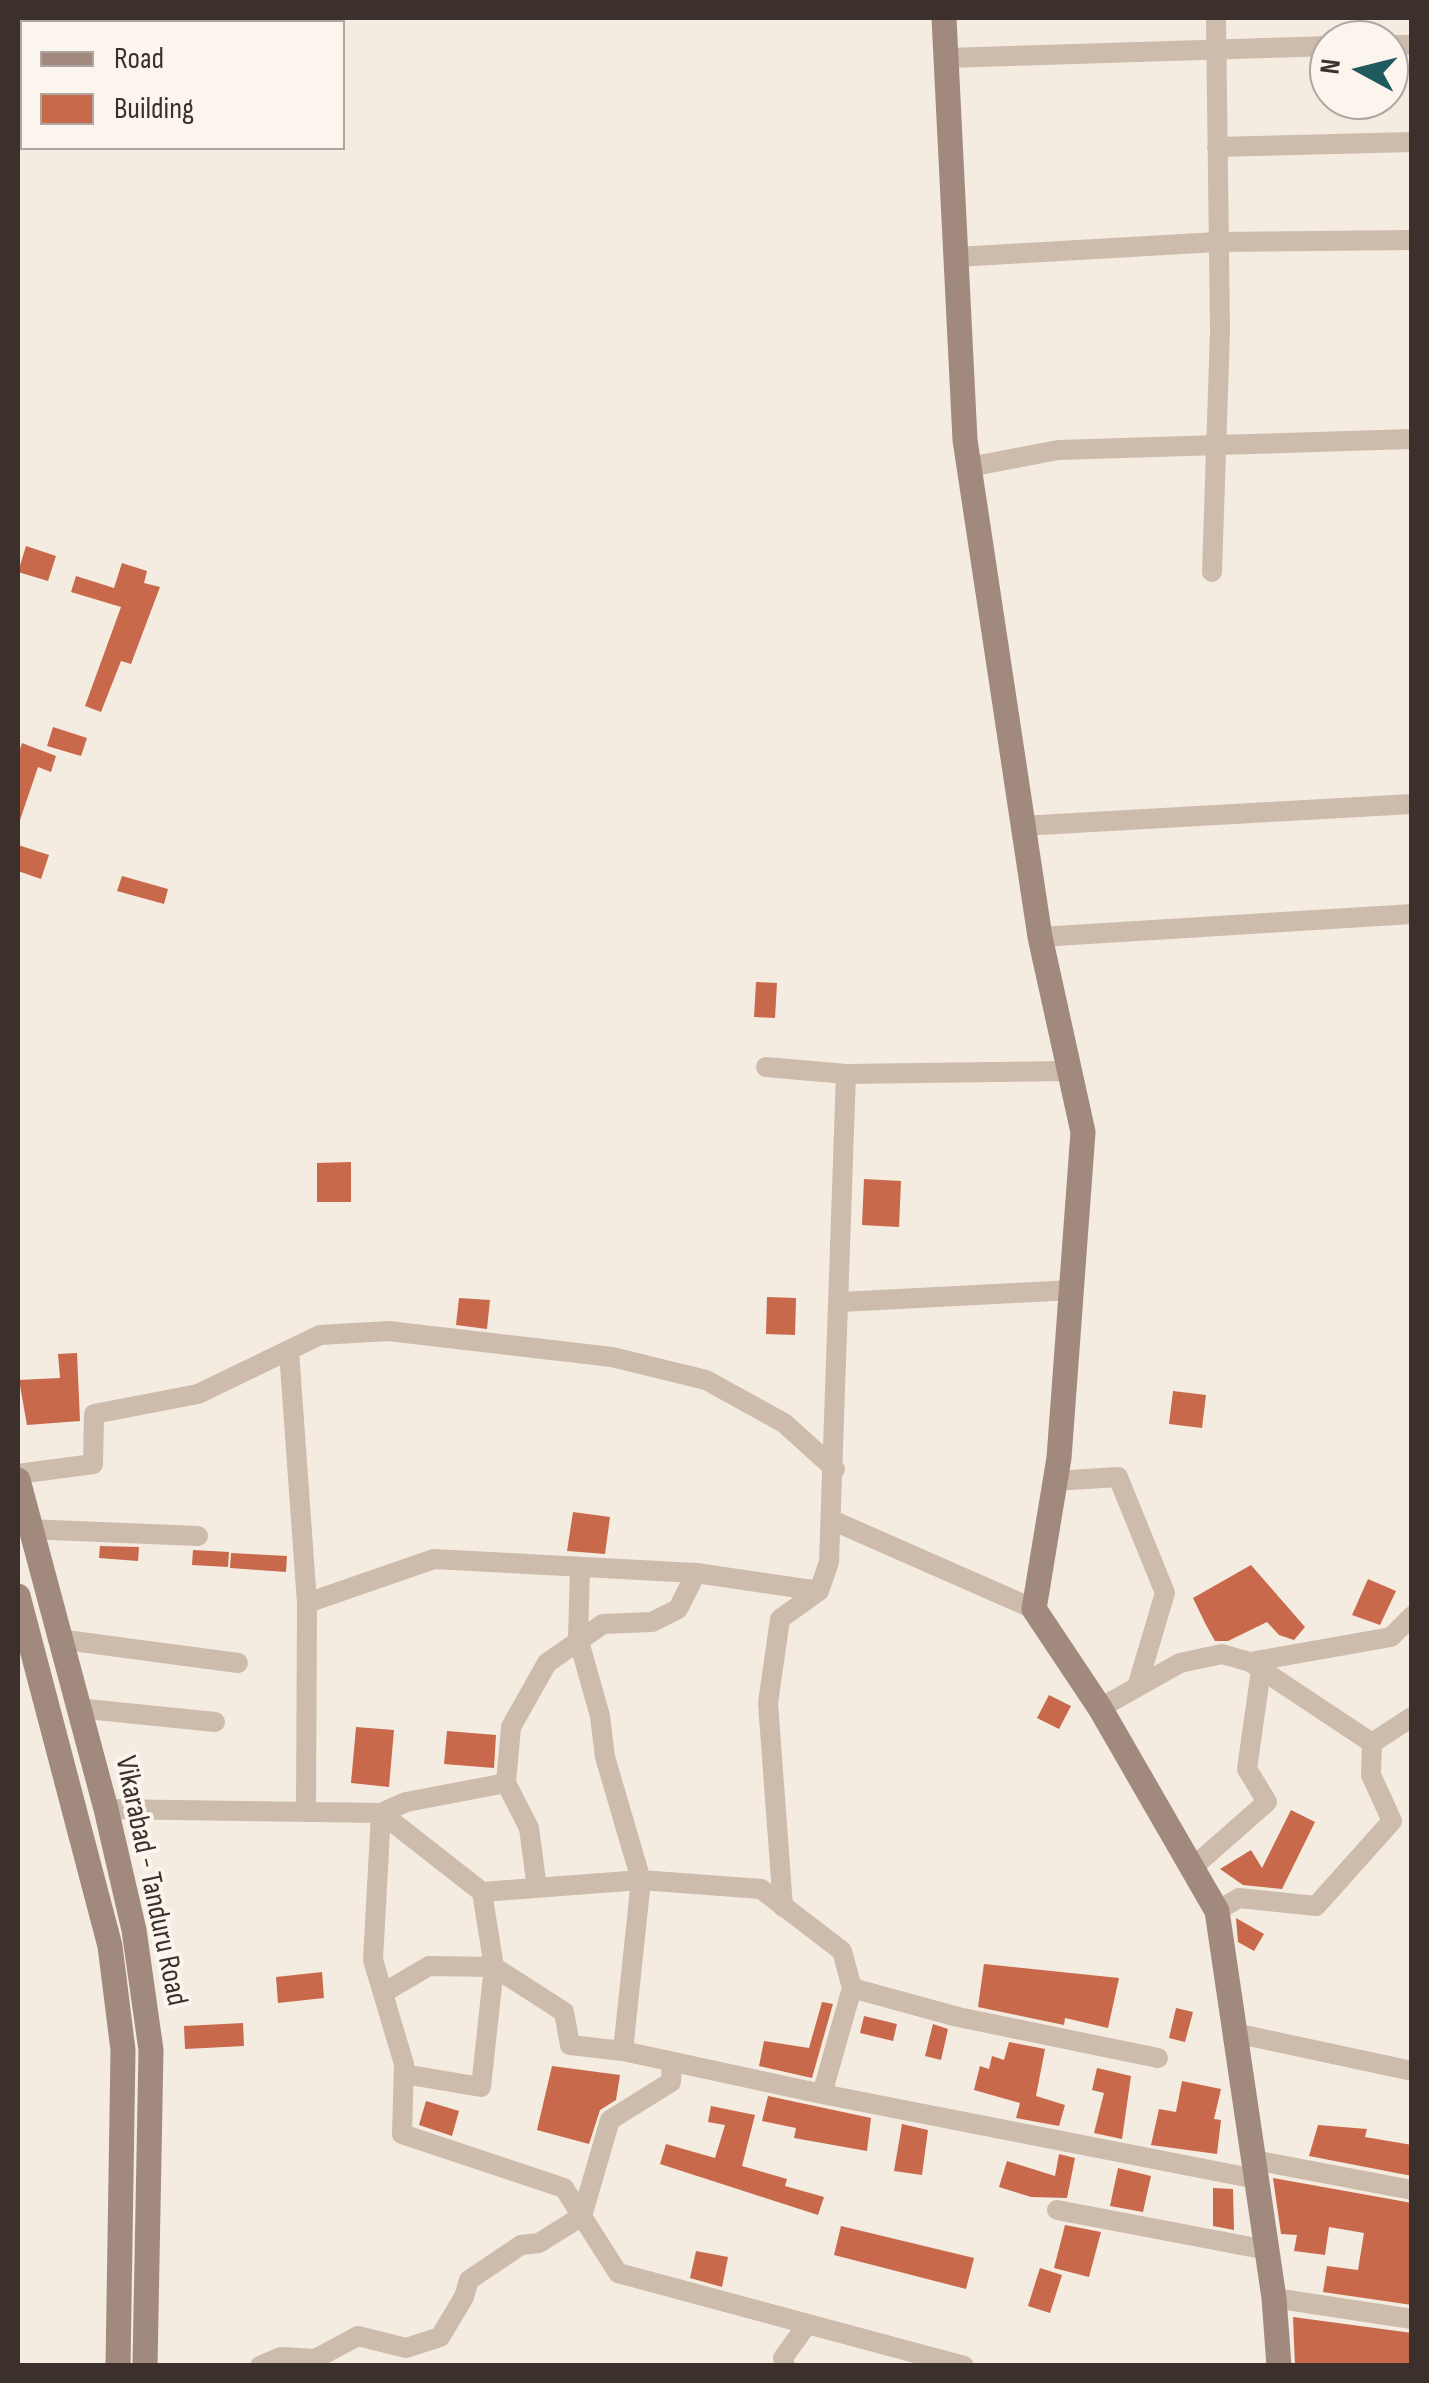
<!DOCTYPE html>
<html>
<head>
<meta charset="utf-8">
<style>
  body { margin:0 }
  #map { position:relative; width:1429px; height:2383px; overflow:hidden; background:#f4ebe1; font-family:"Sofia Sans Condensed",sans-serif }
  canvas { display:block }
  .frame { position:absolute; inset:0; border:20px solid #3b302b; pointer-events:none }
  .legend { position:absolute; left:20px; top:20px; width:325px; height:130px; box-sizing:border-box; background:#fbf5ee; border:2px solid #aea6a0; margin:0; padding:12px 18px; list-style:none; font-size:30px; color:#3b302b }
  .legend li { display:flex; align-items:center; gap:20px; height:50px }
  .legend b { width:50px; border:2px solid #aea6a0 }
  .north { position:absolute; left:1309px; top:20px; width:100px; height:100px; box-sizing:border-box; background:#fbf5ee; border:2px solid #aea6a0; border-radius:50%; rotate:277deg; font-size:28px; font-weight:700; line-height:40px; text-align:center; color:#3b302b }
  .north::after { content:''; display:block; margin:auto; width:35px; height:45px; background:#1f5a5e; clip-path:polygon(50% 0,100% 100%,50% 72%,0 100%) }
</style>
</head>
<body>
<div id="map">
<canvas width="1429" height="2383"></canvas>
<div class="frame"></div>
<ul class="legend">
<li><b style="height:12px;background:#a18a7d"></b>Road</li>
<li><b style="height:28px;background:#c8694b"></b>Building</li>
</ul>
<div class="north">N</div>
</div>
<script>
const ctx = document.querySelector('canvas').getContext('2d');
ctx.lineJoin = 'round';
function fill(path, color) { ctx.fillStyle = color; ctx.fill(path, 'evenodd'); }
const shape = rows => new Path2D(rows.map(r => 'M' + r).join(''));
function stroke(path, color, width, dash) { ctx.strokeStyle = color; ctx.lineWidth = width; ctx.lineCap = dash ? 'butt' : 'round'; ctx.setLineDash(dash || []); ctx.stroke(path); }
function label(font, color, halo, rows, align = 'center') {
  ctx.font = font + ' "Sofia Sans Condensed",sans-serif'; ctx.lineWidth = 8; ctx.setLineDash([]); ctx.textBaseline = 'middle'; ctx.strokeStyle = halo; ctx.fillStyle = color; for (const [text, x, y, turn = 0] of rows) {
    ctx.save(); ctx.translate(x, y); ctx.rotate((+turn || 0) * Math.PI / 180); ctx.textAlign = isNaN(turn) ? turn : align; if (halo) ctx.strokeText(text, 0, 0); ctx.fillText(text, 0, 0); ctx.restore();
  }
}
const building = shape([
  [26,546,56,556,48,581,18,572],
  [122,563,147,571,144,583,160,587,131,664,121,661,101,712,85,706,121,607,71,592,76,576,114,588],
  [53,727,87,738,81,756,47,746],
  [22,743,56,756,51,772,38,767,20,820,18,755],
  [18,845,49,855,41,879,18,871],
  [122,876,168,889,164,904,117,891],
  [756,982,777,983,775,1018,754,1017],
  [351,1162,351,1202,317,1202,317,1163],
  [864,1179,901,1181,899,1227,862,1225],
  [767,1297,796,1298,795,1335,766,1334],
  [459,1298,490,1300,487,1329,456,1325],
  [77,1353,80,1421,27,1425,19,1380,60,1378,58,1354],
  [1173,1391,1206,1395,1202,1428,1169,1424],
  [573,1512,610,1517,605,1554,567,1551],
  [100,1546,139,1547,138,1561,99,1558],
  [193,1550,229,1552,228,1567,192,1565],
  [231,1553,287,1556,286,1572,230,1568],
  [1251,1565,1305,1627,1294,1640,1279,1635,1267,1622,1228,1641,1215,1641,1206,1625,1193,1598],
  [1368,1579,1396,1591,1380,1625,1352,1615],
  [1049,1695,1071,1706,1059,1729,1037,1718],
  [356,1727,394,1730,389,1787,351,1783],
  [447,1731,496,1735,494,1768,444,1764],
  [1291,1810,1315,1822,1282,1889,1243,1885,1220,1869,1251,1850,1262,1868],
  [1236,1918,1264,1934,1254,1951,1238,1942],
  [984,1964,1119,1978,1108,2028,1065,2018,1064,2025,978,2007],
  [322,1972,324,1998,278,2003,276,1977],
  [822,2002,833,2004,812,2078,759,2066,764,2041,809,2048],
  [1176,2008,1193,2012,1185,2042,1169,2038],
  [864,2016,897,2024,893,2041,860,2033],
  [243,2023,244,2046,185,2049,184,2026],
  [933,2024,948,2029,941,2060,925,2056],
  [1009,2042,1045,2049,1036,2096,1065,2105,1059,2126,1016,2118,1020,2103,974,2090,980,2066,989,2069,992,2056,1004,2060],
  [552,2066,620,2075,616,2100,600,2110,589,2144,537,2130],
  [1097,2068,1131,2076,1122,2139,1094,2133,1104,2093,1092,2090],
  [1182,2081,1221,2089,1214,2119,1221,2120,1217,2154,1151,2145,1159,2109,1176,2112],
  [768,2096,871,2118,867,2151,794,2138,796,2128,762,2121],
  [426,2101,459,2111,452,2136,419,2125],
  [711,2106,755,2115,742,2166,787,2179,785,2186,824,2197,818,2215,660,2164,666,2144,715,2158,725,2125,708,2122],
  [902,2124,928,2130,922,2175,894,2171],
  [1318,2125,1367,2129,1365,2137,1412,2145,1412,2176,1309,2156],
  [1059,2154,1075,2158,1067,2198,1031,2197,999,2187,1007,2161,1055,2176],
  [1118,2168,1151,2176,1143,2212,1110,2206],
  [1273,2178,1412,2203,1412,2305,1323,2292,1327,2266,1358,2270,1364,2233,1329,2227,1325,2255,1294,2251,1297,2235,1281,2234],
  [1213,2188,1233,2189,1234,2230,1213,2226],
  [1065,2225,1101,2232,1089,2277,1054,2268],
  [841,2226,974,2258,966,2289,834,2255],
  [696,2251,728,2257,722,2287,690,2278],
  [1040,2268,1062,2275,1050,2313,1028,2306],
  [1293,2317,1412,2333,1412,2366,1295,2366]
]);
const street = shape([
  [1389,45,1412,45],
  [946,58,1329,46],
  [1217,147,1412,142],
  [956,257,1217,242,1412,240],
  [969,467,1058,450,1412,439],
  [1212,572,1220,331,1216,18],
  [1021,826,1412,804],
  [1040,937,1412,914],
  [766,1067,846,1074,829,1562,819,1591,780,1619,768,1703,783,1907],
  [846,1074,1069,1071],
  [841,1302,1072,1290],
  [289,1351,307,1603,434,1559,696,1573,819,1591],
  [18,1474,93,1464,94,1414,198,1394,320,1335,388,1331,612,1357,706,1380,784,1423,835,1469],
  [1055,1481,1118,1477,1165,1593,1137,1687],
  [834,1521,1034,1609],
  [27,1529,198,1536],
  [58,1639,238,1663],
  [1250,1662,1391,1637,1412,1616],
  [77,1708,215,1722],
  [1100,1708,1180,1663,1222,1654,1250,1662,1372,1743,1371,1775,1392,1821,1316,1906,1239,1898,1217,1911],
  [1372,1743,1412,1717],
  [506,1783,406,1802,381,1813,482,1892,641,1880,605,1757,600,1716,578,1638,580,1569],
  [106,1809,381,1813,373,1960,404,2064,402,2134,564,2188,618,2273,964,2366],
  [306,1812,307,1603],
  [1192,1868,1267,1802,1247,1769,1261,1670],
  [537,1888,529,1828,506,1783,511,1727,547,1663,603,1624,652,1622,678,1609,696,1573],
  [482,1892,494,1967,564,2012,570,2045,623,2051],
  [383,1993,429,1966,494,1967,481,2087,404,2074],
  [1235,2033,1412,2071],
  [1158,2058,958,2017,852,1988,822,2094,1256,2179],
  [822,2094,623,2051,641,1880,761,1889,842,1951,852,1988],
  [1254,2160,1412,2190],
  [1057,2210,1267,2250],
  [1274,2298,1412,2319],
  [260,2366,281,2357,315,2359,358,2336,406,2348,440,2337,464,2297,469,2280,521,2245,539,2243,582,2216,610,2120,671,2082,672,2062],
  [785,2366,783,2358,806,2326]
]);
const secondary = shape([
  [944,18,965,440,1040,937,1083,1132,1059,1458,1034,1609,1100,1708,1217,1911,1274,2298,1279,2366],
  [18,1480,106,1809,134,1930,151,2050,145,2366],
  [18,1596,110,1946,123,2050,118,2366]
]);
const streetNames = [
  ["Vikarabad - Tanduru Road",150,1881,78]
];
fill(building, '#c8694b');
stroke(street, '#cdbbac', 20);
stroke(secondary, '#a18a7d', 25);
label('30px', '#3b302b', '#fbf5ee', streetNames);
</script>
</body>
</html>
